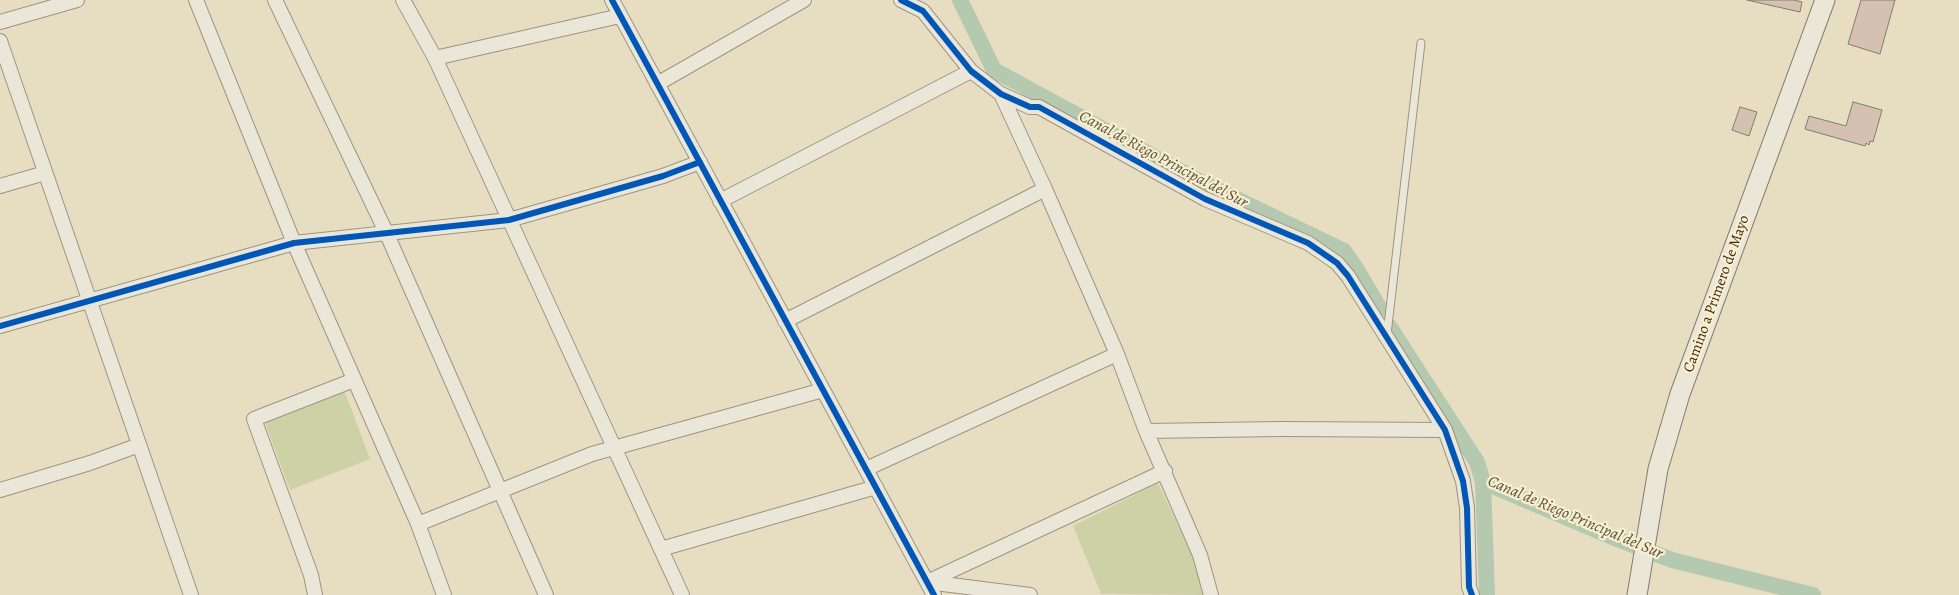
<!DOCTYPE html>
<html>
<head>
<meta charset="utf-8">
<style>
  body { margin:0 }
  canvas { display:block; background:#e7dec2 }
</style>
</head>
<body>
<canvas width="1959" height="595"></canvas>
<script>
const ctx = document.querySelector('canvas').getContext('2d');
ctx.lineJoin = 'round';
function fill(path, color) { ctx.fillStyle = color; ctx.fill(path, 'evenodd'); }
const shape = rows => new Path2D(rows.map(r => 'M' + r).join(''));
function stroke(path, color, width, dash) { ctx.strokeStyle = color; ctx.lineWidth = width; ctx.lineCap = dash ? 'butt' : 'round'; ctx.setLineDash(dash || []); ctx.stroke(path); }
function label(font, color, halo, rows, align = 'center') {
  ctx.font = font + ' Alegreya,serif'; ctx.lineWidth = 4.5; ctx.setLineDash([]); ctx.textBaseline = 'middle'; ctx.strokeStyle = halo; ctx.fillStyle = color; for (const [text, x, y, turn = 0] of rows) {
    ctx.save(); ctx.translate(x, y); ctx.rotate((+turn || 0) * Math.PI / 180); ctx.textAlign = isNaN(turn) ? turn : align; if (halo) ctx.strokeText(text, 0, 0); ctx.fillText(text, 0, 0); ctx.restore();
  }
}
const green = shape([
  [345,392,370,459,290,490,265,423],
  [1158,483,1195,562,1203,595,1101,594,1073,526]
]);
const canal = shape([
  [960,0,994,70,1195,179,1344,251,1356,268,1380,309],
  [1389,326,1477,462,1483,482,1612,537,1672,560,1813,595],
  [1483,482,1487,595]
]);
const building = shape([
  [1747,0,1794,0,1802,2,1800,12,1747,0],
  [1861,0,1895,0,1880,54,1848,44,1861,0],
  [1853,102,1882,110,1873,142,1870,141,1869,145,1866,143,1865,146,1805,129,1809,116,1846,126,1853,102],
  [1740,107,1757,112,1749,136,1732,130,1740,107]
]);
const lane = shape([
  [1387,334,1421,43]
]);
const street = shape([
  [196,0,294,243,418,524,444,595],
  [275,0,386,232,546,595],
  [403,0,435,58,682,595],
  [612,0,934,595],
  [901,0,923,11,971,71,1001,94,1030,107,1039,107,1205,199,1308,243,1337,263,1348,276,1445,430,1463,481,1467,508,1469,587,1472,595],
  [0,22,77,0],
  [0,41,191,595],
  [435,58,620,16],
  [657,84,804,0],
  [1001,94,1045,189,1117,354,1146,431,1200,555,1211,595],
  [0,186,45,173],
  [720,201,971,71],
  [785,321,1045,189],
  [0,326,294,243,509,220,663,176,700,162],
  [1146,431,1280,429,1445,430],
  [866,469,1117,354],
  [0,490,90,463,139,445],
  [418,524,592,454,823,390],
  [661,549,876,487],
  [315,595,311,575,254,419,354,380],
  [1030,595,927,582,1165,471]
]);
const secondary = shape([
  [1637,595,1658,469,1680,394,1825,0]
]);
const cycleway = shape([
  [612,0,934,595],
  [901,0,923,11,971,71,1001,94,1030,107,1039,107,1205,199,1308,243,1337,263,1348,276,1445,430,1463,481,1467,508,1469,587,1472,595],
  [0,326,294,243,509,220,663,176,700,162]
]);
const streetNames = [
  ["Camino a Primero de Mayo",1717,294,-70]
];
const waterNames = [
  ["Canal de Riego Principal del Sur",1163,160,28],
  ["Canal de Riego Principal del Sur",1575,518,23]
];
fill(green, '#cdd1a6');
stroke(canal, '#b4c9af', 16);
fill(building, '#d4c1b2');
stroke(building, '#847c6d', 1);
stroke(lane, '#9c9483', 9);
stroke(street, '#9c9483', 16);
stroke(secondary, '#847c6d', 21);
stroke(lane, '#eae6d8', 7);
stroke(street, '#eae6d8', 14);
stroke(secondary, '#eae6d8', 19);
stroke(cycleway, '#0057b8', 6);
label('15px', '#3e2a1c', '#f9efce', streetNames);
label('italic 16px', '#56503f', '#f9efce', waterNames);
</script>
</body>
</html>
